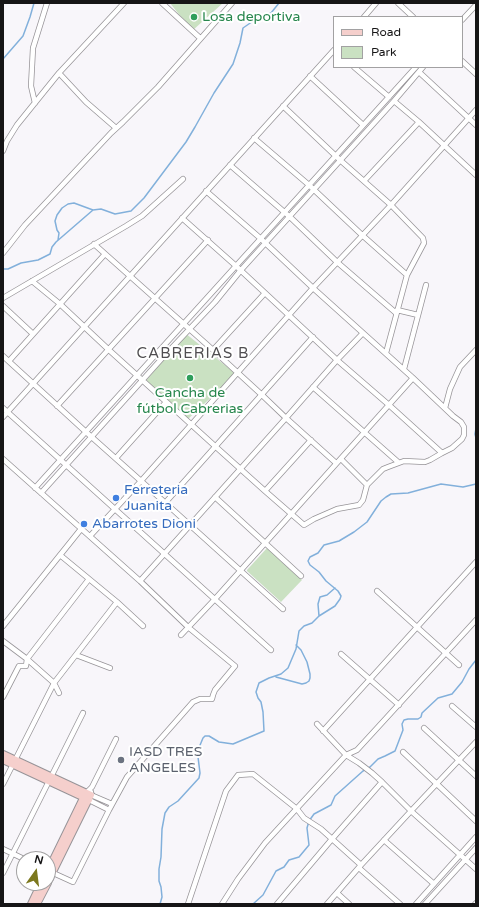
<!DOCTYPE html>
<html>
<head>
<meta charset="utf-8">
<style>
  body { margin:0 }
  #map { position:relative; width:479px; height:907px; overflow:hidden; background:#f8f6fa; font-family:"Varela Round",sans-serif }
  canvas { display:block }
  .frame { position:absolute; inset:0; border:4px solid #161516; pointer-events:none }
  .legend { position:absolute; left:333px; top:16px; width:130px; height:52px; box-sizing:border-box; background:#fff; border:1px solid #a2a1a2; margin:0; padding:5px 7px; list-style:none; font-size:12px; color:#161516 }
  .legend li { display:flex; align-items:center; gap:8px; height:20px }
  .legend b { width:20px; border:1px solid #a2a1a2 }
  .north { position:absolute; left:16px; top:851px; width:40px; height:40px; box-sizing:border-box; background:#fff; border:1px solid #a2a1a2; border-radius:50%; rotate:14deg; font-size:11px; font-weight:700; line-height:16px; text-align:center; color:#161516 }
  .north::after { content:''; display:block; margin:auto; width:14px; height:18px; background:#7c781e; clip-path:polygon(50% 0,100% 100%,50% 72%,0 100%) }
</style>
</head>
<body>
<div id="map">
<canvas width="479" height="907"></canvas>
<div class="frame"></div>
<ul class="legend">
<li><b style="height:5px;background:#f5cfcc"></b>Road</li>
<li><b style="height:11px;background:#cae1c2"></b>Park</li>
</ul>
<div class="north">N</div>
</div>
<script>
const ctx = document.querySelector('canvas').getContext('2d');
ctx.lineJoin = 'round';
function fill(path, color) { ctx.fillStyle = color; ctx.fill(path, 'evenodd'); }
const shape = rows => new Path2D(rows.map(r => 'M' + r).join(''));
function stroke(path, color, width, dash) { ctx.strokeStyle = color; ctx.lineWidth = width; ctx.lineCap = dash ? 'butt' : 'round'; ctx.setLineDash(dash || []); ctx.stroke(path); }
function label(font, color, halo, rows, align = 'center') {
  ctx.font = font + ' "Varela Round",sans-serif'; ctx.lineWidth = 4; ctx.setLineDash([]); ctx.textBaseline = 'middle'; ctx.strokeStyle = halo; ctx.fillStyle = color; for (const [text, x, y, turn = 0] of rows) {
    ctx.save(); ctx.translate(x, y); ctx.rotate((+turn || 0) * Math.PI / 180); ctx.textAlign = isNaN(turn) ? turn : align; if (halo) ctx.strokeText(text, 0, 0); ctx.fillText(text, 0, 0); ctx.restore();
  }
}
const green = shape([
  [170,3,223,3,192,31],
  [185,333,236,374,187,420,145,382],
  [267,548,302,580,281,602,247,571,247,570]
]);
const stream = shape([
  [3,59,23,36,30,17,34,3],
  [58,240,59,233,57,230,55,221,57,215,62,208,68,204,74,203,93,210],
  [3,269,8,269,21,263,38,260,50,254,52,247,56,242,93,210,101,209,115,214,131,211,144,198,186,142,195,127,214,93,233,64,240,43,243,28,256,19,271,13,279,3],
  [476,428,475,434,476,438],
  [319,616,318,604,320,597,327,595,335,588],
  [276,677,302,684,306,683,309,681,310,678,310,674,307,662,301,650,296,645],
  [160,904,162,897,161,887,159,881,159,869,161,857,162,829,165,813,169,807,178,801,199,778,200,773,198,757,198,750,203,738,205,736,209,736,219,742,233,744,264,731,263,712,261,702,258,698,256,692,259,683,269,678,281,674,288,668,296,649,299,631,304,626,312,623,319,616,335,606,340,599,341,596,338,591,326,581,319,572,310,565,308,561,310,557,318,553,324,545,339,541,354,532,367,522,381,501,386,497,391,494,408,493,441,484,463,487,476,484],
  [253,904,263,895,276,871,284,867,289,860,299,857,309,845,307,828,309,821,314,814,331,805,335,796,363,771,370,767,378,759,385,756,395,751,403,730,402,724,404,720,408,719,418,719,421,717,422,713,438,698,452,694,462,682,469,669,476,660]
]);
const street = shape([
  [162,3,200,38],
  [398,3,413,17],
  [364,17,376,3],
  [462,20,476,5],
  [462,61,476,74],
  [354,67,389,97],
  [419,72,476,125],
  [59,73,86,102,116,128],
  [310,76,363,125],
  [394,101,419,122,476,175],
  [35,103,31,86,33,48,47,3],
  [283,106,340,160,391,205,423,238,424,243,407,275,386,353],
  [254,138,309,185,362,235,407,275],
  [3,151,7,141,17,125,59,73,124,3],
  [230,165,290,217,337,262,396,313],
  [364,181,419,122],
  [182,218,236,266,337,360,389,405,442,453],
  [94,244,213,350,262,395,286,418,336,463],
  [3,253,25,225,111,133,123,122,158,87,232,3],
  [32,281,60,304,109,350,216,447,265,491,304,525,314,519,337,509,359,505,363,500,367,485,383,469,388,467,404,461,425,462,430,460,442,453,452,448,462,439,464,435,464,427,461,422,453,416,413,378,313,288,260,238,206,191],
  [3,298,126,226,142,216,183,179],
  [3,306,33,334],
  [397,310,418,315],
  [213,350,265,293],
  [3,356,86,432,141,481,283,609],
  [9,361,105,254],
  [404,369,426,285],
  [313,387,398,462],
  [57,406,208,240],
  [3,408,271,650],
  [445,408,450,389,460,367,476,350],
  [3,417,334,50],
  [116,458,166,402],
  [3,459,140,581,188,627,235,666,215,690,213,695,212,699,200,699,193,702,127,777,109,810,89,800],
  [341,459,367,485],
  [35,488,416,67],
  [265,491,311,440],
  [41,493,165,355,215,302,241,270,394,101,423,67],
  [215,497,301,576],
  [165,503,313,337],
  [90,536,141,481,313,288,391,205,476,110],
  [60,555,117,602,143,626],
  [140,581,286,418,337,360,363,333],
  [377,591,459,665],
  [3,626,81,529],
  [181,635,215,599,413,378],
  [3,641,27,659,54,683,59,693],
  [341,654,399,705],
  [76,655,110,668],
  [3,697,19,666,26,666,27,659,89,579],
  [452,706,476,727],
  [317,724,346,755,359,763,372,773,382,782,411,811,476,869],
  [424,728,476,776],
  [323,731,476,562],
  [403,752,476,821],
  [3,784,54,683,117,602],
  [91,792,91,795,112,804],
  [86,793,92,787,116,739],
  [384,840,434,884],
  [3,849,24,859],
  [359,868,400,904],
  [51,872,73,882,109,810],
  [3,873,83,713],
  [337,893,349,904],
  [188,904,226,791,238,775,253,774,297,809,304,818,321,829,361,865],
  [222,904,238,879,265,843,346,755,357,750,476,620],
  [277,904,332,839,382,782],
  [327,904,361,865,411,811,476,742],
  [416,904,476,837],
  [425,904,476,848],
  [475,904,476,903]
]);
const secondary = shape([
  [3,754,91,795,48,882],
  [3,760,89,800],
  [48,870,85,794],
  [31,904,41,883],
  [37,904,48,883]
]);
const markers = [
  [194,17,4,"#2e9e5b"],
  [190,378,4,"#2e9e5b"],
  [116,498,4,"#3f7fe0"],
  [84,524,4,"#3f7fe0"],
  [121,760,4,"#6b7280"]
];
const leisureNames = [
  ["Losa deportiva",202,17],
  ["Cancha de",190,393,"center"],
  ["fútbol Cabrerias",190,409,"center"]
];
const shopNames = [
  ["Ferreteria",124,490],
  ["Juanita",124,506],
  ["Abarrotes Dioni",92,524]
];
const worshipNames = [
  ["IASD TRES",129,752],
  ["ANGELES",129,768]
];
const neighbourhoodNames = [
  ["CABRERIAS B",193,354]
];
fill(green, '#cae1c2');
stroke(stream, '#82b0db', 1.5);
stroke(street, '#979498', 6);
stroke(secondary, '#979498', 8);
stroke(street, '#fff', 4.5);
stroke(secondary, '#f5cfcc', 6);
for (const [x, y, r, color] of markers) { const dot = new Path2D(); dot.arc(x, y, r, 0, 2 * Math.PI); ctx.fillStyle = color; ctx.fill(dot); stroke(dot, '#fff', 1.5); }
label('14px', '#27864d', '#fff', leisureNames, 'left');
label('14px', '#366cbe', '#fff', shopNames, 'left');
label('14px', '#5b616d', '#fff', worshipNames, 'left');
ctx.letterSpacing = '1px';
label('15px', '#504e51', '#fff', neighbourhoodNames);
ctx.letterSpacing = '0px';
</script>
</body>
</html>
